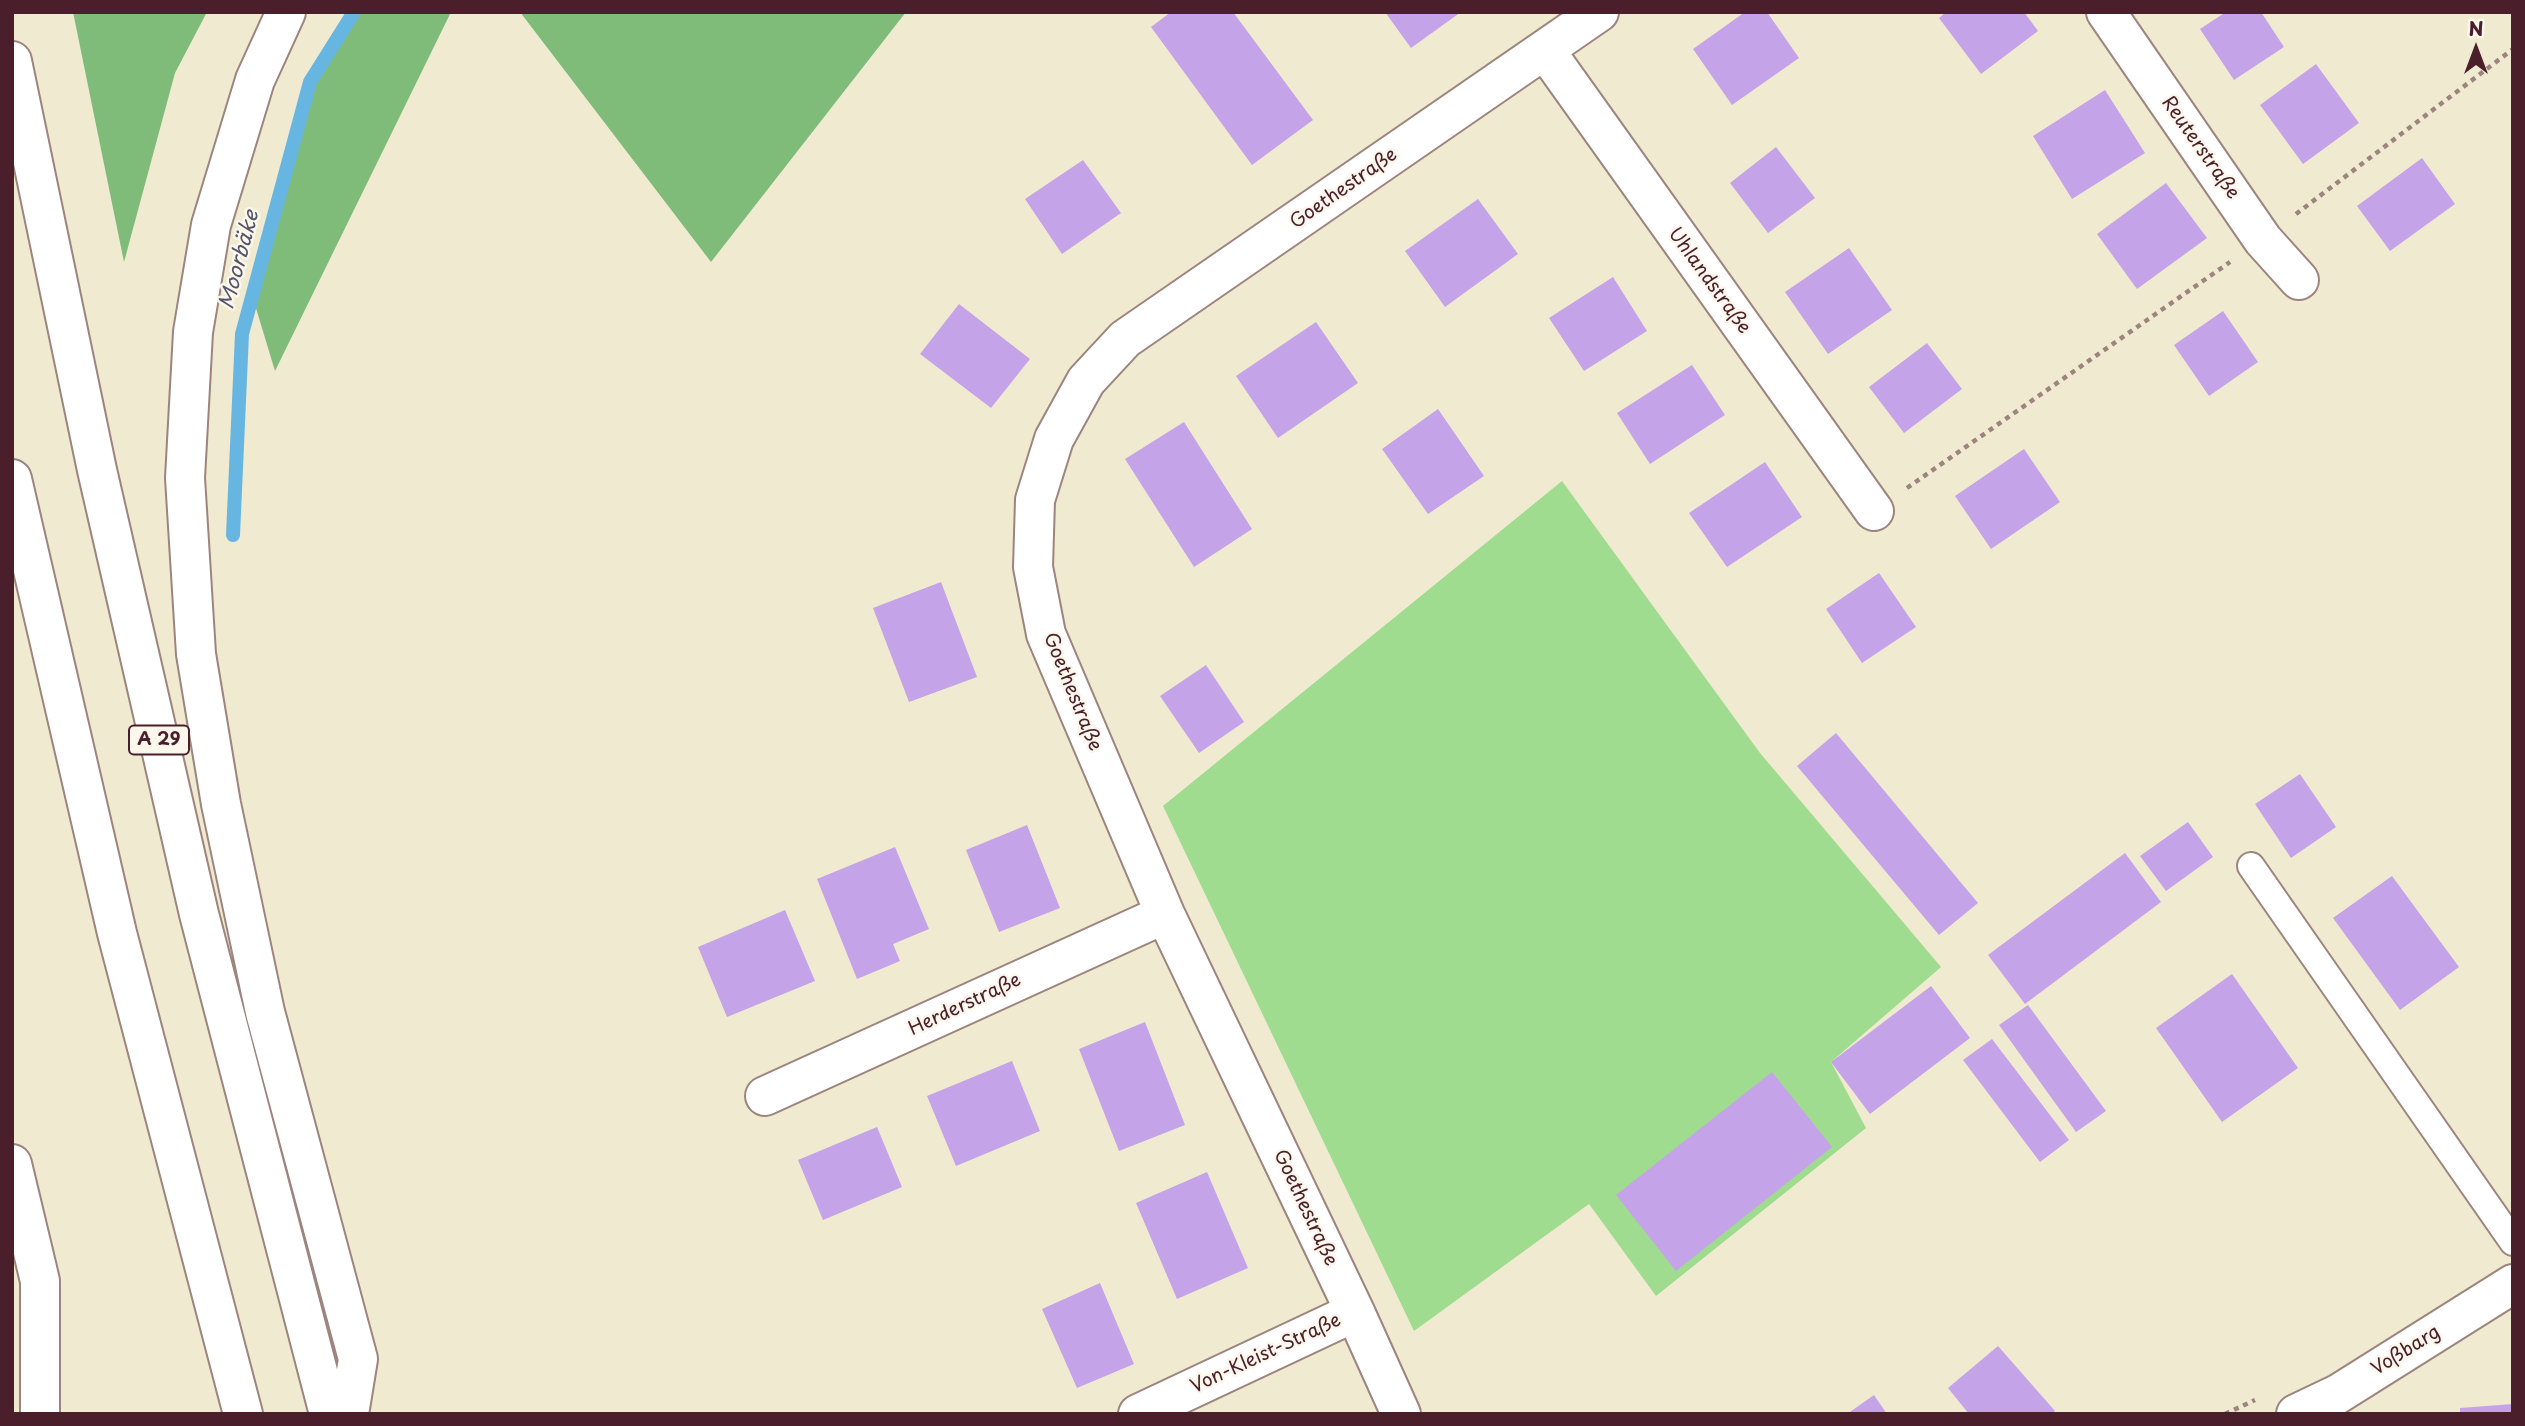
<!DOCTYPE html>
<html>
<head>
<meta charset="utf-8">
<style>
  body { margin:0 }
  #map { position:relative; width:2525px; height:1426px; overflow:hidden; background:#f0ead1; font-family:"Playpen Sans",sans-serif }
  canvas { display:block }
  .frame { position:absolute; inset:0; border:14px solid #4a1f2b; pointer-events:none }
  .north { position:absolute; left:2441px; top:14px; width:70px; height:70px; -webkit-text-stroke:5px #fbf7ec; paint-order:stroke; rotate:0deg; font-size:19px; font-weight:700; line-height:28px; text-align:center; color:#4a1f2b }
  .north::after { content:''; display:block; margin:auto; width:24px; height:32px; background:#4a1f2b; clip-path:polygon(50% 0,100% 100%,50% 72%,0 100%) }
</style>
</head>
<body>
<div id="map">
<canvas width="2525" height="1426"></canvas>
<div class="frame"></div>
<div class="north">N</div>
</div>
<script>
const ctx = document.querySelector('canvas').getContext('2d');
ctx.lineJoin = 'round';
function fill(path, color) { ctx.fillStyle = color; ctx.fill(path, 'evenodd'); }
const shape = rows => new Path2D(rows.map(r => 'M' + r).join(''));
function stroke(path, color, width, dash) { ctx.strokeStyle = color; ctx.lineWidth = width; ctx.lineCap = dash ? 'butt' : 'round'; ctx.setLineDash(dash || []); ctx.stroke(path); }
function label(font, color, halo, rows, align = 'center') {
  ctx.font = font + ' "Playpen Sans",sans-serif'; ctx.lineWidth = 5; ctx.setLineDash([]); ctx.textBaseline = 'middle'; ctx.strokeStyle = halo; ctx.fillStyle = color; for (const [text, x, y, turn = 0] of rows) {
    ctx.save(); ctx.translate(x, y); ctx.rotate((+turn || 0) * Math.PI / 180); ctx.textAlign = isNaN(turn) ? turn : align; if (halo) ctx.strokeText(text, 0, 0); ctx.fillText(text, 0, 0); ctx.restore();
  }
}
const green = shape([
  [1562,481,1760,753,1941,967,1831,1062,1866,1128,1656,1296,1589,1204,1414,1331,1163,806]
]);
const forest = shape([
  [73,12,207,12,175,73,124,262],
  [354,12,451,12,275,371,252,295,310,82],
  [520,12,906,12,711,262]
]);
const stream = shape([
  [233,535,242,334,310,82,354,12]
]);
const building = shape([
  [1171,12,1233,12,1313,120,1252,165,1151,27],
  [1385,12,1461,12,1411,48],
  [1745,12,1767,12,1799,58,1732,105,1693,49],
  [1946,12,2024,12,2038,31,1981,74,1939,18],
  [2226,12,2261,12,2284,47,2234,80,2200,29],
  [2316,64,2359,123,2303,164,2260,105],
  [2105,90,2145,153,2072,199,2033,136],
  [1776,147,1815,198,1768,233,1730,183],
  [2422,158,2455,204,2390,251,2357,206],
  [1083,160,1121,213,1062,254,1025,199],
  [2166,183,2207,238,2137,289,2097,234],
  [1478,199,1518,254,1445,307,1405,251],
  [1849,248,1892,310,1828,354,1785,292],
  [1613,277,1647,331,1584,371,1549,318],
  [959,304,1030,359,991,408,920,354],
  [2223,311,2258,362,2209,396,2174,345],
  [1316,322,1358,383,1278,438,1236,376],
  [1927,343,1962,389,1904,433,1869,387],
  [1692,365,1725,415,1650,464,1617,413],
  [1438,409,1484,476,1428,514,1382,449],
  [1184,422,1252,529,1194,567,1125,459],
  [2024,449,2060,502,1991,549,1955,496],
  [1765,462,1802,517,1727,567,1689,513],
  [1879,573,1916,627,1862,663,1826,609],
  [941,582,977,677,909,702,873,608],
  [1206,665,1244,722,1199,753,1160,696],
  [1836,733,1978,903,1939,935,1797,766],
  [2300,774,2336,827,2291,858,2255,804],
  [2188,822,2213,857,2166,891,2140,856],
  [1027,825,1060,908,999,932,966,850],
  [895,847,929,929,893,944,900,961,857,979,817,879],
  [2125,853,2161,902,2025,1004,1988,955],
  [2392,876,2459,967,2400,1010,2333,918],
  [785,910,815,981,727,1017,698,947],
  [2232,974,2298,1068,2222,1122,2156,1028],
  [1931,986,1970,1038,1870,1114,1831,1062],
  [2028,1005,2106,1111,2076,1132,1999,1025],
  [1145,1022,1185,1125,1119,1151,1079,1049],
  [1992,1039,2069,1140,2040,1162,1963,1060],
  [1012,1061,1040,1131,956,1166,927,1096],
  [1772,1072,1832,1147,1676,1271,1616,1195],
  [877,1127,902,1187,823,1220,798,1160],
  [1207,1172,1248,1268,1177,1299,1136,1203],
  [1100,1283,1134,1364,1077,1388,1042,1309],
  [1998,1346,2055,1411,2051,1414,1969,1414,1948,1388],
  [1874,1395,1887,1414,1847,1414],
  [2513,1404,2513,1414,2460,1414,2460,1408]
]);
const path = shape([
  [2296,214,2513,49],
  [1907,488,2230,262],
  [2225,1414,2255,1400]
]);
const lane = shape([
  [2251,866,2513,1242]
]);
const street = shape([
  [2106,12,2263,240,2299,280],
  [1545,50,1874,511],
  [765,1096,1165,914],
  [12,1164,40,1281,40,1414],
  [1138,1414,1355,1312],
  [1401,1414,1355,1312,1165,914,1046,634,1033,567,1035,500,1054,439,1086,381,1125,339,1599,12],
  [2296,1414,2338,1394,2513,1284]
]);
const highway = shape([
  [286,12,255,80,211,225,193,332,185,478,196,654,221,804,265,1012,358,1359,349,1414],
  [12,61,97,470,199,914,329,1414],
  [12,479,117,933,243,1414]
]);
const shields = [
  [159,740,60]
];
const shieldNames = [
  ["A 29",159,740]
];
const streetNames = [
  ["Reuterstraße",2200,148,55],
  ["Goethestraße",1344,189,-35],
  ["Uhlandstraße",1709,281,54],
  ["Goethestraße",1072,692,68],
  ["Herderstraße",965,1005,-25],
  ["Goethestraße",1305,1208,65],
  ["Voßbarg",2406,1351,-32],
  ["Von-Kleist-Straße",1266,1354,-25]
];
const waterNames = [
  ["Moorbäke",240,260,-75]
];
fill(green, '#9fdc90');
fill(forest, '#7fbc7a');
stroke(stream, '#67b6e2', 14);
fill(building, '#c5a3e8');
stroke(lane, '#9d847e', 30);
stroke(street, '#9d847e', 42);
stroke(highway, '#9d847e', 42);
stroke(path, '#9d847e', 4.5, [5, 5]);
stroke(lane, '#fff', 26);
stroke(street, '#fff', 38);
stroke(highway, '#fff', 38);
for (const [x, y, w] of shields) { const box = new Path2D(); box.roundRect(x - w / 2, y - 14.5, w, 29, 5); ctx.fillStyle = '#fbf7ec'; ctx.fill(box); stroke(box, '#4a1f2b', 2); }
label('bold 18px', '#4a1f2b', null, shieldNames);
label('19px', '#4a1f2b', '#fbf7ec', streetNames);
label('italic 21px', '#54546b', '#fbf7ec', waterNames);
</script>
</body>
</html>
